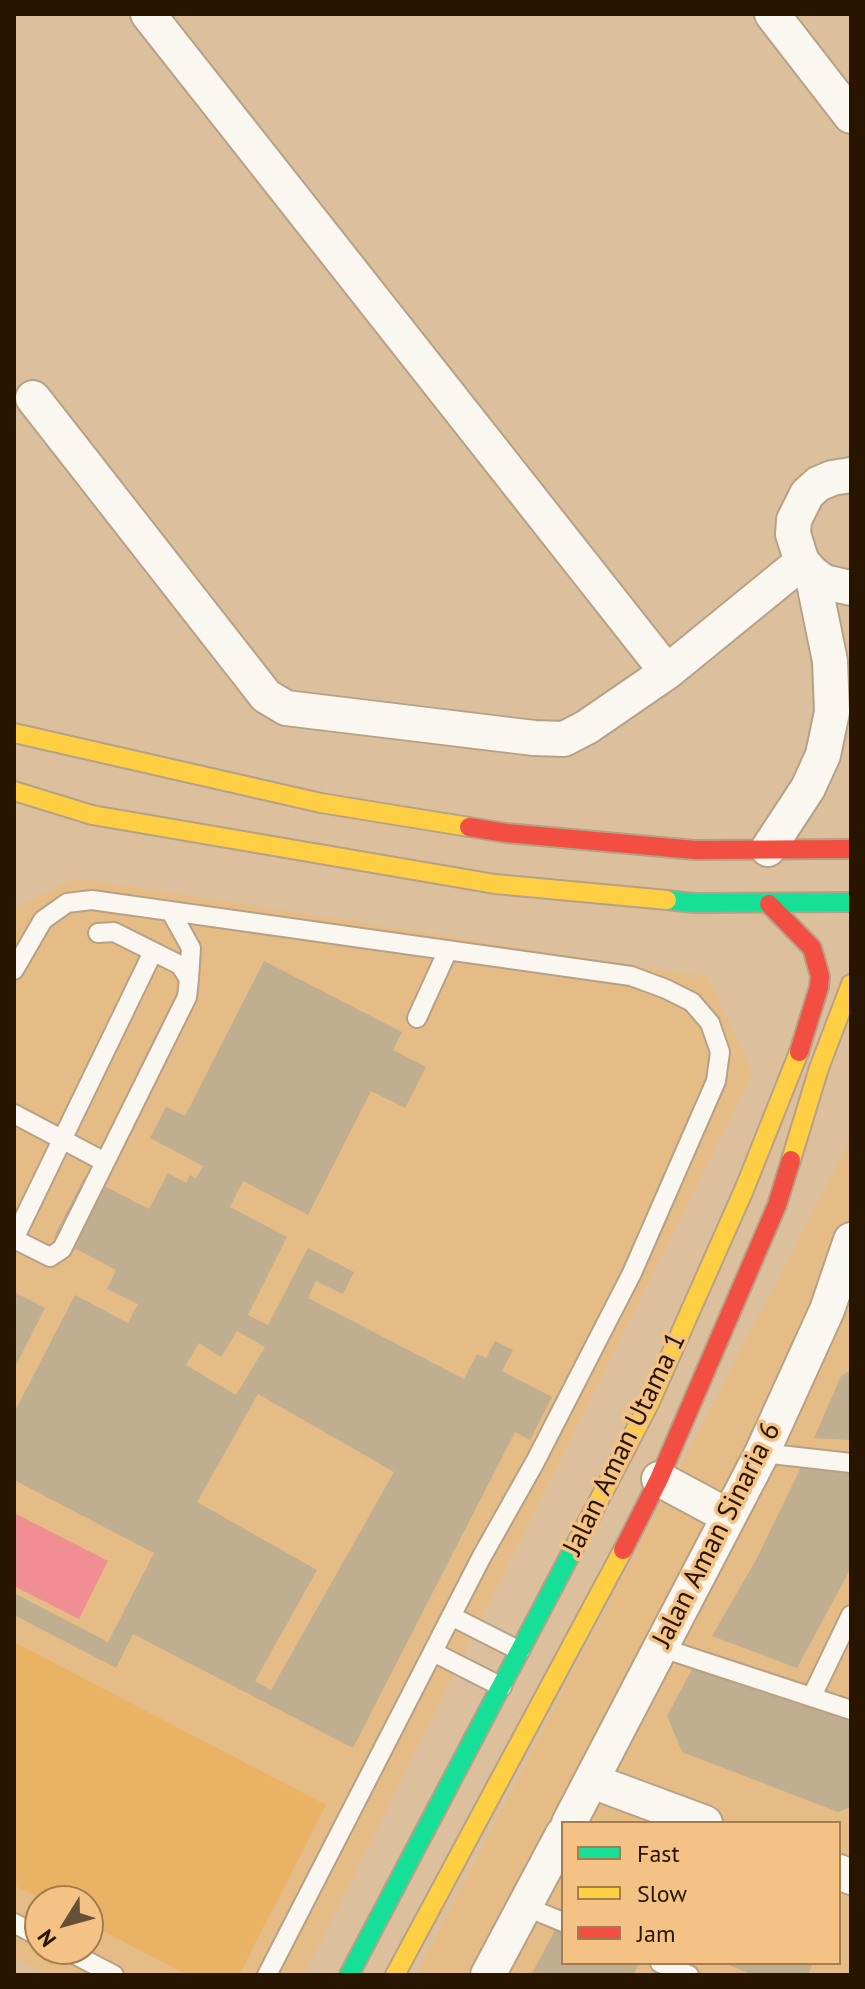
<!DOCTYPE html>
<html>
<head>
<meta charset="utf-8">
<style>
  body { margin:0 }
  #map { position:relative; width:865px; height:1989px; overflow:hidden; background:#dcc09e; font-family:"PT Sans",sans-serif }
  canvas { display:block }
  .frame { position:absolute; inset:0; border:16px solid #271500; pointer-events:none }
  .legend { position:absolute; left:561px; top:1821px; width:280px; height:144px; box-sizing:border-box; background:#f5c285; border:2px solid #a37d50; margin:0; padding:10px 14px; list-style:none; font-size:24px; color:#271500 }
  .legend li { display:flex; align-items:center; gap:16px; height:40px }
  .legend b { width:40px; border:2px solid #a37d50 }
  .north { position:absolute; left:24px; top:1885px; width:80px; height:80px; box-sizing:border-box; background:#f5c285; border:2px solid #a37d50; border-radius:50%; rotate:233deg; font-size:22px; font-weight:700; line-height:32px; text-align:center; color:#271500 }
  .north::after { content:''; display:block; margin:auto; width:28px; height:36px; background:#665137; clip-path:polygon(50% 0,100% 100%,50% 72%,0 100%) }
</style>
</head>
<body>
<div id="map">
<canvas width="865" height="1989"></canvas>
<div class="frame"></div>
<ul class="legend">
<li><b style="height:10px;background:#16e098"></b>Fast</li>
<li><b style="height:10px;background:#ffcf43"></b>Slow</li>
<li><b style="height:10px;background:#f24e42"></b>Jam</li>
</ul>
<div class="north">N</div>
</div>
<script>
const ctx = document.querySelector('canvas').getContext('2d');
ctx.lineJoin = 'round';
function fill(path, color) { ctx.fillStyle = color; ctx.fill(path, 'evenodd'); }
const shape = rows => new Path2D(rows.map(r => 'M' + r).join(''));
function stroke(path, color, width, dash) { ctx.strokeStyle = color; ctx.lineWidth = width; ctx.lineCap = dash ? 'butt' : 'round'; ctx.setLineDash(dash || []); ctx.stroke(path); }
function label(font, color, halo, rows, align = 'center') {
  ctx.font = font + ' "PT Sans",sans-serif'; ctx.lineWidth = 7; ctx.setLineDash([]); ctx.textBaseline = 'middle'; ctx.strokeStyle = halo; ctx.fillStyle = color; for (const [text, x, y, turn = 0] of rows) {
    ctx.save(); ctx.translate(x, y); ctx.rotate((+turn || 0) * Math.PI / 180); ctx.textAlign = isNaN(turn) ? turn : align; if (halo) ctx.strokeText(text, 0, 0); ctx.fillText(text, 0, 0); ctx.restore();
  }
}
const built = shape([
  [76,878,708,977,753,1073,304,1975,47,1975,14,1958,14,908],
  [40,1901,88,1901,88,1949,40,1949],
  [851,1138,851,1975,416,1975],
  [563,1823,839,1823,839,1963,563,1963]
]);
const green = shape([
  [14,1642,326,1805,239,1975,187,1975,88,1923,88,1901,45,1901,14,1885]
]);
const water = shape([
  [14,1513,108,1561,79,1619,14,1586]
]);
const building = shape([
  [264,961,402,1032,393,1050,426,1067,405,1108,371,1091,308,1215,243,1181,230,1207,287,1237,248,1315,268,1325,308,1248,354,1272,343,1294,316,1281,308,1298,464,1379,477,1354,486,1358,495,1341,513,1350,502,1371,552,1397,530,1440,515,1432,353,1748,133,1634,116,1668,14,1615,14,1593,108,1642,154,1553,14,1480,14,1413,75,1295,128,1323,138,1304,107,1289,116,1270,54,1237,85,1176,149,1209,168,1173,186,1183,190,1175,196,1178,203,1166,150,1138,166,1107,185,1116],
  [237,1331,265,1347,236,1395,186,1365,199,1343,221,1357],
  [258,1394,394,1472,271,1690,255,1681,317,1570,197,1502],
  [14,1292,45,1308,14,1369],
  [851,1370,851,1440,814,1438,841,1376],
  [802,1465,851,1468,851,1568,797,1668,712,1636,756,1560],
  [696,1662,851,1721,851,1807,838,1812,682,1752,667,1716],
  [557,1927,563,1930,563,1963,636,1963,639,1964,633,1975,531,1975],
  [724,1963,813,1963,808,1975,753,1975]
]);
const lane = shape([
  [171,912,191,948,189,979],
  [14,970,43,920,67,903,92,900,631,976,666,989,692,1002,710,1023,720,1052,716,1081,632,1273,535,1462,481,1558,267,1975],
  [417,1018,448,950],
  [14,1114,105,1162],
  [14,1239,50,1257,62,1249,187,997,189,979,180,965,114,932,98,933],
  [14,1239,153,952],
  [762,1453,851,1463],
  [451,1616,520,1651],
  [659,1647,851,1710],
  [433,1652,502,1687],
  [812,1696,851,1615],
  [524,1906,563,1922],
  [14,1923,40,1937],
  [64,1949,114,1975],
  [660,1963,689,1975]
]);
const street = shape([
  [148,14,667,672],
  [772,14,851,116],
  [33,398,266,696,286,708,534,738,564,739,587,727,667,672,802,562],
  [851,475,832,478,818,484,807,494,794,520,793,534,802,562,812,573,824,582,851,588],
  [768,849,808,788,823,755,832,712,830,661,812,573],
  [659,1479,728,1516],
  [592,1781,705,1823],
  [569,1823,762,1453,827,1310,851,1240],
  [839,1872,851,1877],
  [488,1975,563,1834]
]);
const fast = shape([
  [667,900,694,903,851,902],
  [349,1975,596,1506]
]);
const slow = shape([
  [14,733,321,803,469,827],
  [14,791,92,815,495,884,667,900],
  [791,1160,819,1068,851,984],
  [596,1506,649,1404,744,1190,799,1052],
  [395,1975,623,1550]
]);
const jam = shape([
  [469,827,506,833,695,850,851,849],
  [769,904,812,948,820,976,819,987,799,1052],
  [623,1550,659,1479,777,1205,791,1160]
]);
const streetNames = [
  ["Jalan Aman Utama 1",625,1444,-64],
  ["Jalan Aman Sinaria 6",717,1535,-63]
];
fill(built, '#e6bc86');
fill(green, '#e9b265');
fill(water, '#f08e93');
fill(building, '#bfae90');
stroke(lane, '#b7a186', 22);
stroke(street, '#b7a186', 38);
stroke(fast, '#b7a186', 22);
stroke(slow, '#b7a186', 22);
stroke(jam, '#b7a186', 22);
stroke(lane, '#faf6f0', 18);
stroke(street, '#faf6f0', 34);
stroke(fast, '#16e098', 18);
stroke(slow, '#ffcf43', 18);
stroke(jam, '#f24e42', 18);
label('28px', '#271500', '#f5c285', streetNames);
</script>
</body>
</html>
